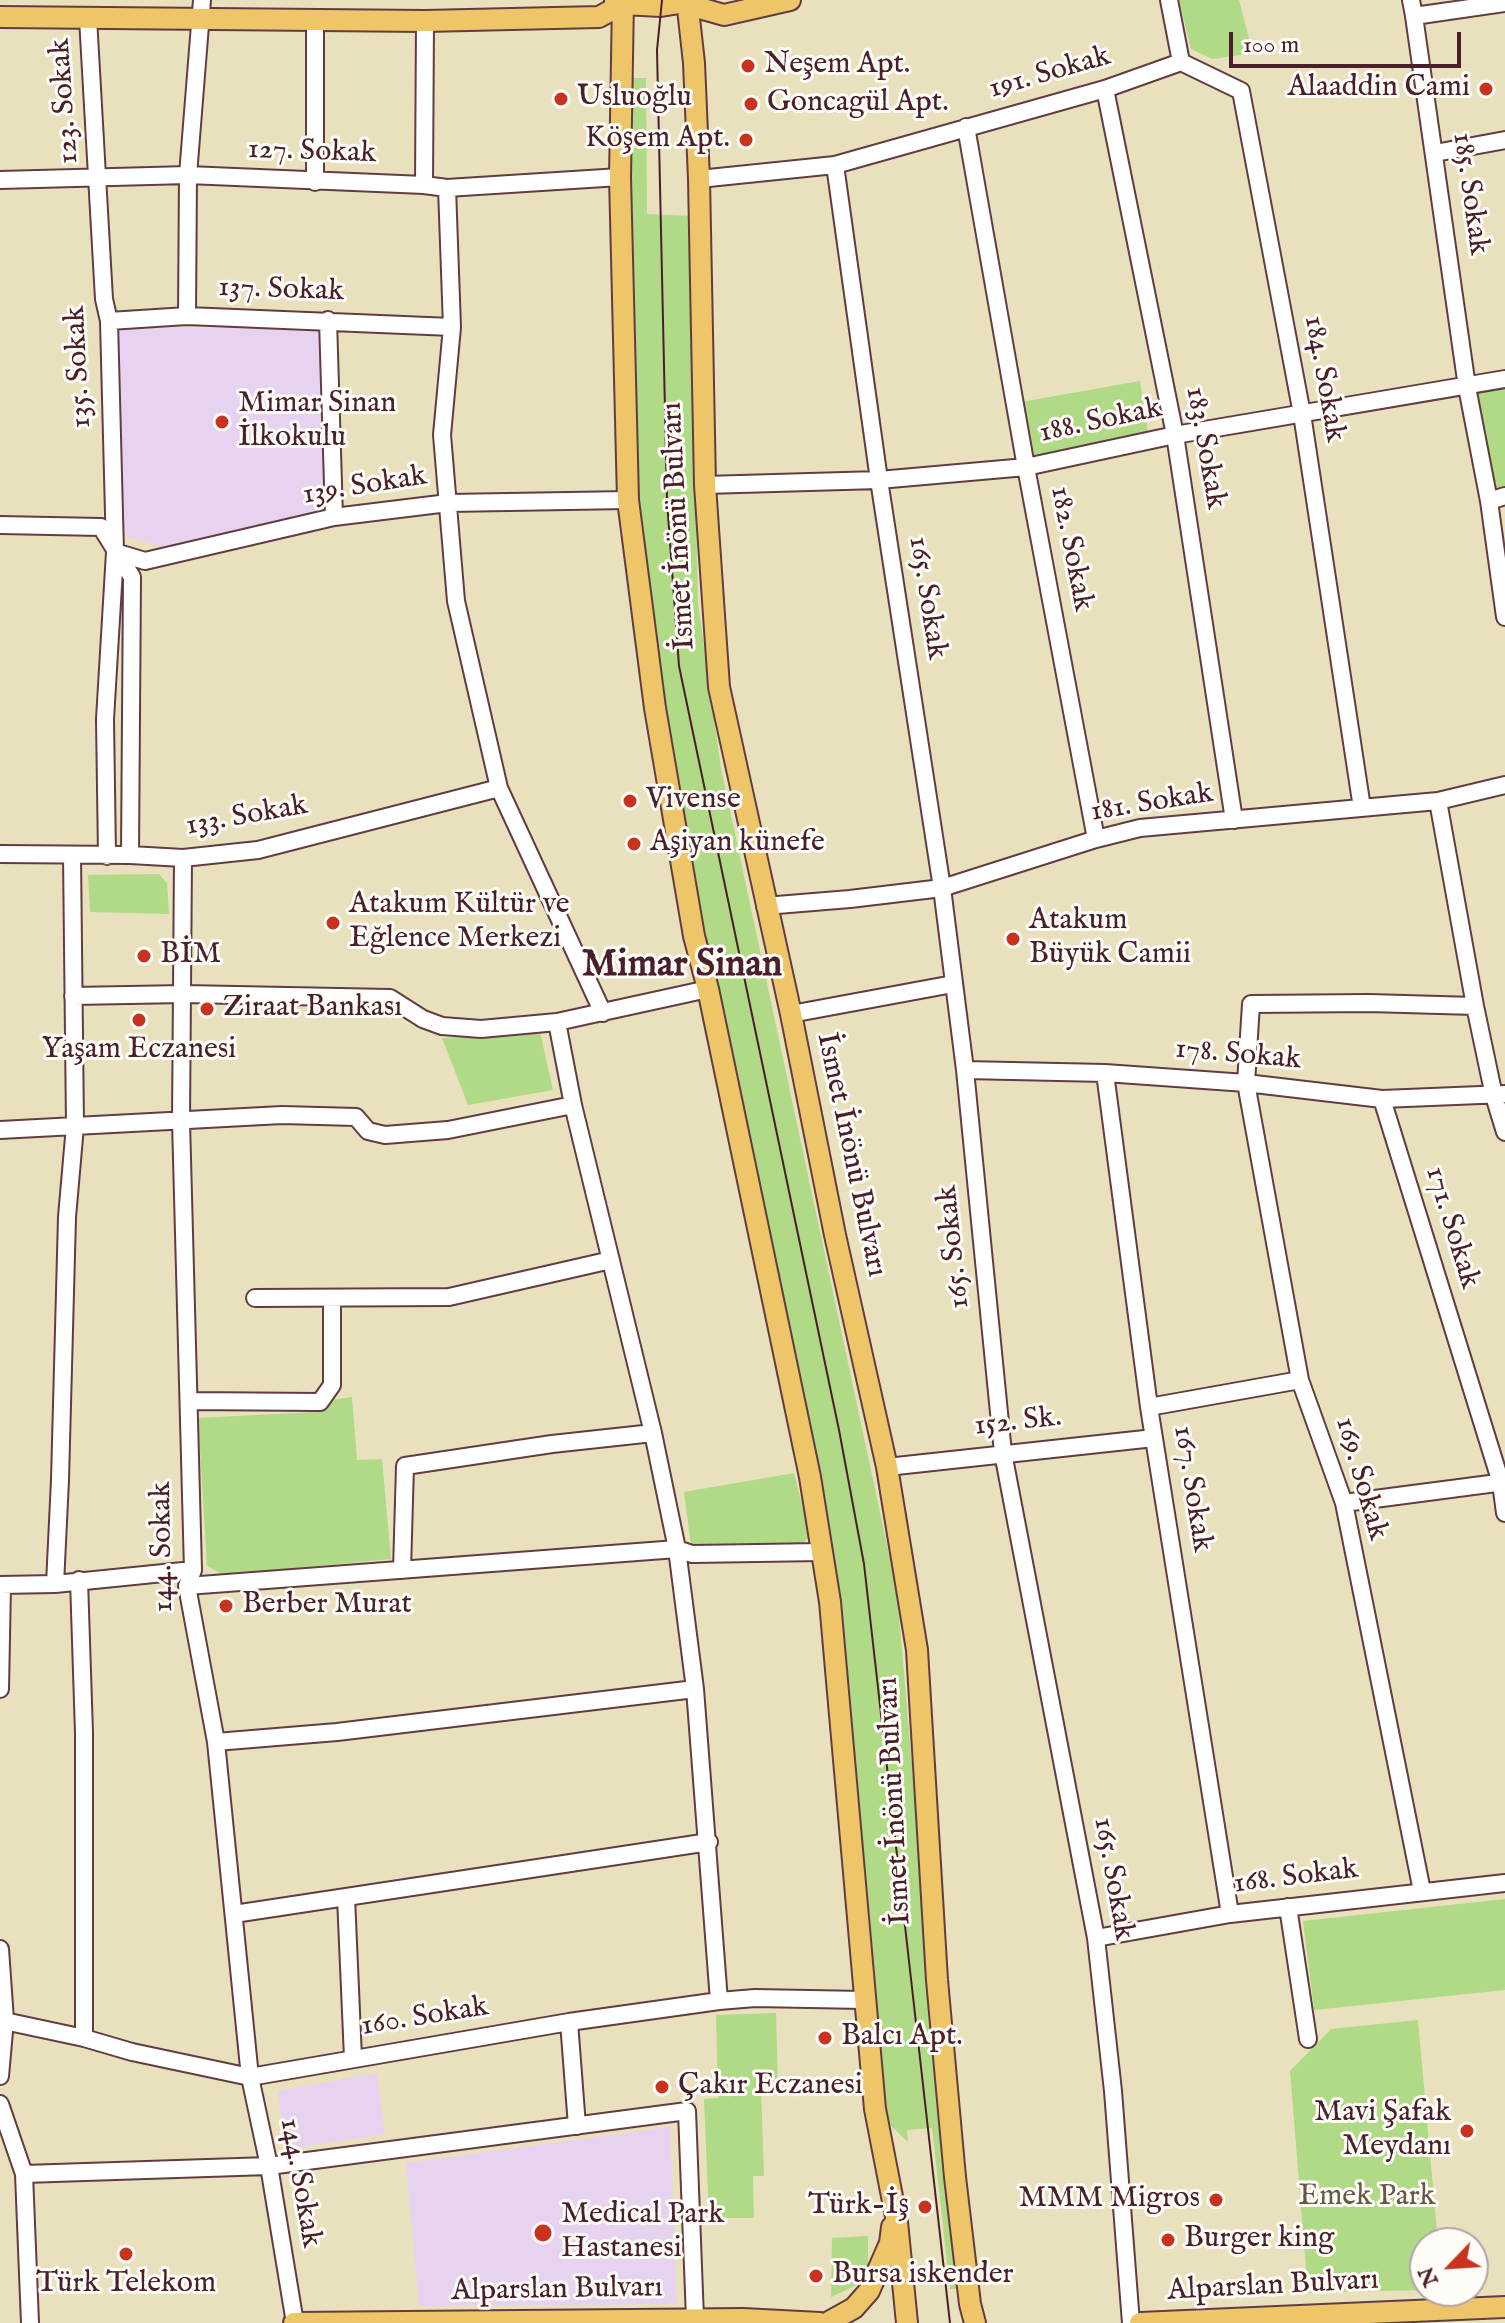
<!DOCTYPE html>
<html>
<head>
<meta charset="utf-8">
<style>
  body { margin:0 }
  #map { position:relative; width:1505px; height:2323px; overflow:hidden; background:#e9e1be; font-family:"IM FELL English",serif }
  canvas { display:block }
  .north { position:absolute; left:1409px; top:2227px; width:80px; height:80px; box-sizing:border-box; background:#fdfcf7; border:2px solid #b5a4a5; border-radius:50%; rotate:245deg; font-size:22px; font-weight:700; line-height:32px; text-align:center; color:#4a1f2b }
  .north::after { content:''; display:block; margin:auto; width:28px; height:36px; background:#c8321e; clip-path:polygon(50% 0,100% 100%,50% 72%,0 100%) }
  .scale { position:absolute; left:1229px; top:32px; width:232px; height:36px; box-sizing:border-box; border:4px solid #4a1f2b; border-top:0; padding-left:10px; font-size:24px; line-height:28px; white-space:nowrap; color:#4a1f2b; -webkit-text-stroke:6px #fdfcf7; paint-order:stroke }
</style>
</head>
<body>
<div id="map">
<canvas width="1505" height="2323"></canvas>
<div class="north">N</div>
<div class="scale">100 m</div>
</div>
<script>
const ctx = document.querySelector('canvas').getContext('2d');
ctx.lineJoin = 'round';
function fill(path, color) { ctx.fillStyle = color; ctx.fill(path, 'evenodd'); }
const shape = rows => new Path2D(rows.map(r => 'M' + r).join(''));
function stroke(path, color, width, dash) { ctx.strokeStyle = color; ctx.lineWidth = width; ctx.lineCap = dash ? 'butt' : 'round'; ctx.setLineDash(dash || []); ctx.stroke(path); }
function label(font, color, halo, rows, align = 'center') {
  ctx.font = font + ' "IM FELL English",serif'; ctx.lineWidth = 6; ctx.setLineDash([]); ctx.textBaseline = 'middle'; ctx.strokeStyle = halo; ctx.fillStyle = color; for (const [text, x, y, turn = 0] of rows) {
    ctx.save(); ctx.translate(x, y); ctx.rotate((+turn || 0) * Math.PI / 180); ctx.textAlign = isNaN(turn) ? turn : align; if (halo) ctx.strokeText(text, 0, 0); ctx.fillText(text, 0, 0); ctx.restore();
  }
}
const built = shape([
  [119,327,319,329,328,516,165,548,122,535],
  [377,2073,385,2134,286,2149,277,2091],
  [670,2127,677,2304,419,2306,406,2163]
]);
const green = shape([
  [1179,0,1239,0,1249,38,1241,55,1212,59,1191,49],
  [625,78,646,78,647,214,690,216,698,603,721,768,897,1592,957,2289,950,2289,932,2128,907,2130,908,2142,887,2122,836,1588,715,983,654,716,633,538],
  [1505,379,1505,496,1489,501,1467,387],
  [1140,381,1149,438,1031,458,1021,402],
  [159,874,167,883,169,914,90,912,88,875],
  [540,1032,553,1090,468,1105,442,1038],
  [352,1397,357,1460,382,1459,391,1559,224,1575,207,1566,198,1418,314,1412,329,1400],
  [794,1473,810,1535,802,1545,691,1546,684,1492],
  [1505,1899,1505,1990,1314,2010,1303,1921],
  [776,2013,778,2086,761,2087,764,2176,753,2176,754,2218,709,2218,704,2099,718,2098,716,2015],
  [1418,2020,1438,2243,1425,2243,1425,2290,1308,2293,1290,2071,1331,2029],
  [868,2236,868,2272,857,2285,831,2297,832,2238]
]);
const minor = shape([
  [1169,0,1181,62,1241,91,1302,414,1362,808],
  [1411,0,1414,16,1505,3],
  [1414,16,1467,387,1489,501,1505,617],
  [88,18,104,299,109,321,115,552,105,719,107,856],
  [1105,89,1175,435,1234,820],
  [966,127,1026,467,1096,839],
  [1435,153,1505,140],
  [835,165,879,480,942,888,965,1070,1003,1453,1096,1938,1113,2091,1131,2323],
  [699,179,835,165,1105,89,1181,62],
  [0,180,188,175,424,185,447,188,620,177],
  [315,182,315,20],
  [424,185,425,21],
  [447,188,452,327,442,435,456,601,499,788,603,1013],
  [187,316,188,175,202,0],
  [328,320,334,517],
  [109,321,187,316,452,327],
  [705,485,879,480,1026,467,1175,435,1505,379],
  [1489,501,1505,496],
  [0,525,101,527,132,577,130,855],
  [115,552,145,561,334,517,448,503,628,500],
  [1438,801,1475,1006,1494,1096,1505,1132],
  [0,854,130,855,183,858,258,850,499,788],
  [183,858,181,1121,193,1570,187,1586,216,1742,250,2077,269,2166,295,2323],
  [765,906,850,899,942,888,1096,839,1140,828,1438,801,1505,785],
  [73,996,184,994,390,998,423,1019,442,1026,481,1029,557,1022,708,989],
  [791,1014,953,984],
  [965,1070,1105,1073,1246,1083,1382,1099,1505,1094],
  [1105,1073,1149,1407,1230,1914],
  [1382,1099,1501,1483,1505,1513],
  [0,1130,282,1115,356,1117,368,1131,385,1135,448,1130,573,1105,557,1022],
  [255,1298,449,1297,611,1260],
  [189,1401,320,1402,332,1385,332,1299],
  [1149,1407,1300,1380],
  [887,1467,1154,1438],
  [1344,1503,1505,1482],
  [402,1570,405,1466,552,1444,653,1433],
  [79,1580,84,1733,84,2038],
  [55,1584,60,1480,67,1217,75,1126,72,855],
  [0,1585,55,1584,193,1570],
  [187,1586,677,1549,653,1433,573,1105],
  [0,1689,2,1585],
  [216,1742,337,1732,695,1689],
  [1422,1891,1344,1503,1300,1380,1246,1083,1251,1004,1369,1003,1475,1006],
  [346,1897,353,2058],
  [1288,1907,1308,2039],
  [234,1914,709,1842],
  [1096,1938,1230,1914,1505,1883],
  [0,1949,5,2020,0,2076],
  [719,2001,695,1689,677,1549,692,1554,822,1552],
  [0,2020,84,2038,132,2052,250,2077,569,2022,719,2001,755,1998,864,2000],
  [569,2022,577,2126],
  [0,2104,24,2174,30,2323],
  [24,2174,269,2166,687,2111,695,2319]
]);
const major = shape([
  [615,0,623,4,661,6,697,0],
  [623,0,620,177,628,500,655,708,694,936,708,989,810,1477,830,1602,875,2109,897,2222,907,2323],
  [687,0,694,63,699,179,705,485,719,687,791,1014,835,1235,887,1467,917,1650,937,1980,955,2177,970,2304,975,2323],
  [685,4,724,15,790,0],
  [0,17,425,21,599,17,623,4],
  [294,2323,743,2319,820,2323],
  [827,2323,854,2308,869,2291,890,2243,892,2227],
  [1140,2323,1505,2307]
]);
const tram = shape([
  [662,0,657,50,667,501,679,666,839,1430,864,1564,950,2323]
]);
const markers = [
  [748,66,8,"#c8321e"],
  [1486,89,8,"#c8321e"],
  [561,99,8,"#c8321e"],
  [751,104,8,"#c8321e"],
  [746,140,8,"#c8321e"],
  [222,422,8,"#c8321e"],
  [630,801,8,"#c8321e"],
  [634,844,8,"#c8321e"],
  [333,923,8,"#c8321e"],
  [1013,939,8,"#c8321e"],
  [144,956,8,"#c8321e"],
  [207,1009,8,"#c8321e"],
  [139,1020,8,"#c8321e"],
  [226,1606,8,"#c8321e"],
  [825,2038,8,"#c8321e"],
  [662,2087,8,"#c8321e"],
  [1467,2131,8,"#c8321e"],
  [1216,2200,8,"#c8321e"],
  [925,2207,8,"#c8321e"],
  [543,2233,10,"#c8321e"],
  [1168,2240,8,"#c8321e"],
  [126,2254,8,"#c8321e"],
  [816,2276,8,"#c8321e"]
];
const poiNames = [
  ["Neşem Apt.",764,66],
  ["Alaaddin Cami",1470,89,"right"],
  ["Usluoğlu",577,99],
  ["Goncagül Apt.",767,104],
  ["Köşem Apt.",730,140,"right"],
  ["Mimar Sinan",238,405],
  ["İlkokulu",238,439],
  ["Vivense",646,801],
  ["Aşiyan künefe",650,844],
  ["Atakum Kültür ve",349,906],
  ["Eğlence Merkezi",349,940],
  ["Atakum",1029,922],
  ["Büyük Camii",1029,956],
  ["BİM",160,956],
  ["Ziraat Bankası",223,1009],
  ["Yaşam Eczanesi",139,1051,"center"],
  ["Berber Murat",242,1606],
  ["Balcı Apt.",841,2038],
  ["Çakır Eczanesi",678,2087],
  ["Mavi Şafak",1451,2114,"right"],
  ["Meydanı",1451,2148,"right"],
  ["MMM Migros",1200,2200,"right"],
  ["Türk-İş",909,2207,"right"],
  ["Medical Park",561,2216],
  ["Hastanesi",561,2250],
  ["Burger king",1184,2240],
  ["Bursa iskender",832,2276],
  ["Türk Telekom",126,2285,"center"]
];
const streetNames = [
  ["191. Sokak",1050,74,-16],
  ["123. Sokak",66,101,-94],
  ["127. Sokak",312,153,2],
  ["185. Sokak",1469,194,82],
  ["137. Sokak",281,291,2],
  ["135. Sokak",80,367,-93],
  ["184. Sokak",1323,379,80],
  ["188. Sokak",1101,422,-12],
  ["183. Sokak",1204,448,80],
  ["139. Sokak",365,487,-9],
  ["İsmet İnönü Bulvarı",680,526,-93],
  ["182. Sokak",1070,549,79],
  ["165. Sokak",926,598,81],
  ["181. Sokak",1152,804,-9],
  ["133. Sokak",247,817,-10],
  ["178. Sokak",1238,1056,5],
  ["İsmet İnönü Bulvarı",850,1155,78],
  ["171. Sokak",1451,1228,73],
  ["165. Sokak",955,1247,-96],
  ["152. Sk.",1018,1423,-6],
  ["169. Sokak",1360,1479,74],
  ["167. Sokak",1191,1489,81],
  ["144. Sokak",164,1547,-91],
  ["İsmet İnönü Bulvarı",896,1801,-93],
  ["168. Sokak",1296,1878,-7],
  ["165. Sokak",1112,1879,80],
  ["160. Sokak",425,2018,-9],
  ["144. Sokak",299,2183,80],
  ["Alparslan Bulvarı",1273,2287,-3],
  ["Alparslan Bulvarı",557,2291,-1]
];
const parkNames = [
  ["Emek Park",1367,2198]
];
const districtNames = [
  ["Mimar Sinan",682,967]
];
fill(built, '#e7d2ef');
fill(green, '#b0da86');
stroke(minor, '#623c41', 20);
stroke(major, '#623c41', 24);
stroke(minor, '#fff', 16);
stroke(major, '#eec569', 20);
stroke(tram, '#4a1f2b', 2);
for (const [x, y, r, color] of markers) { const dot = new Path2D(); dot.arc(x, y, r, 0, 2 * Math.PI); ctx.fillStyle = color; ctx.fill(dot); stroke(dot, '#fdfcf7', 3); }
label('30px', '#4a1f2b', '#fdfcf7', poiNames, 'left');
label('30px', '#4a1f2b', '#fdfcf7', streetNames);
label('30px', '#695746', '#fdfcf7', parkNames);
label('bold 38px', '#4a1f2b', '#fdfcf7', districtNames);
</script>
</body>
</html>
